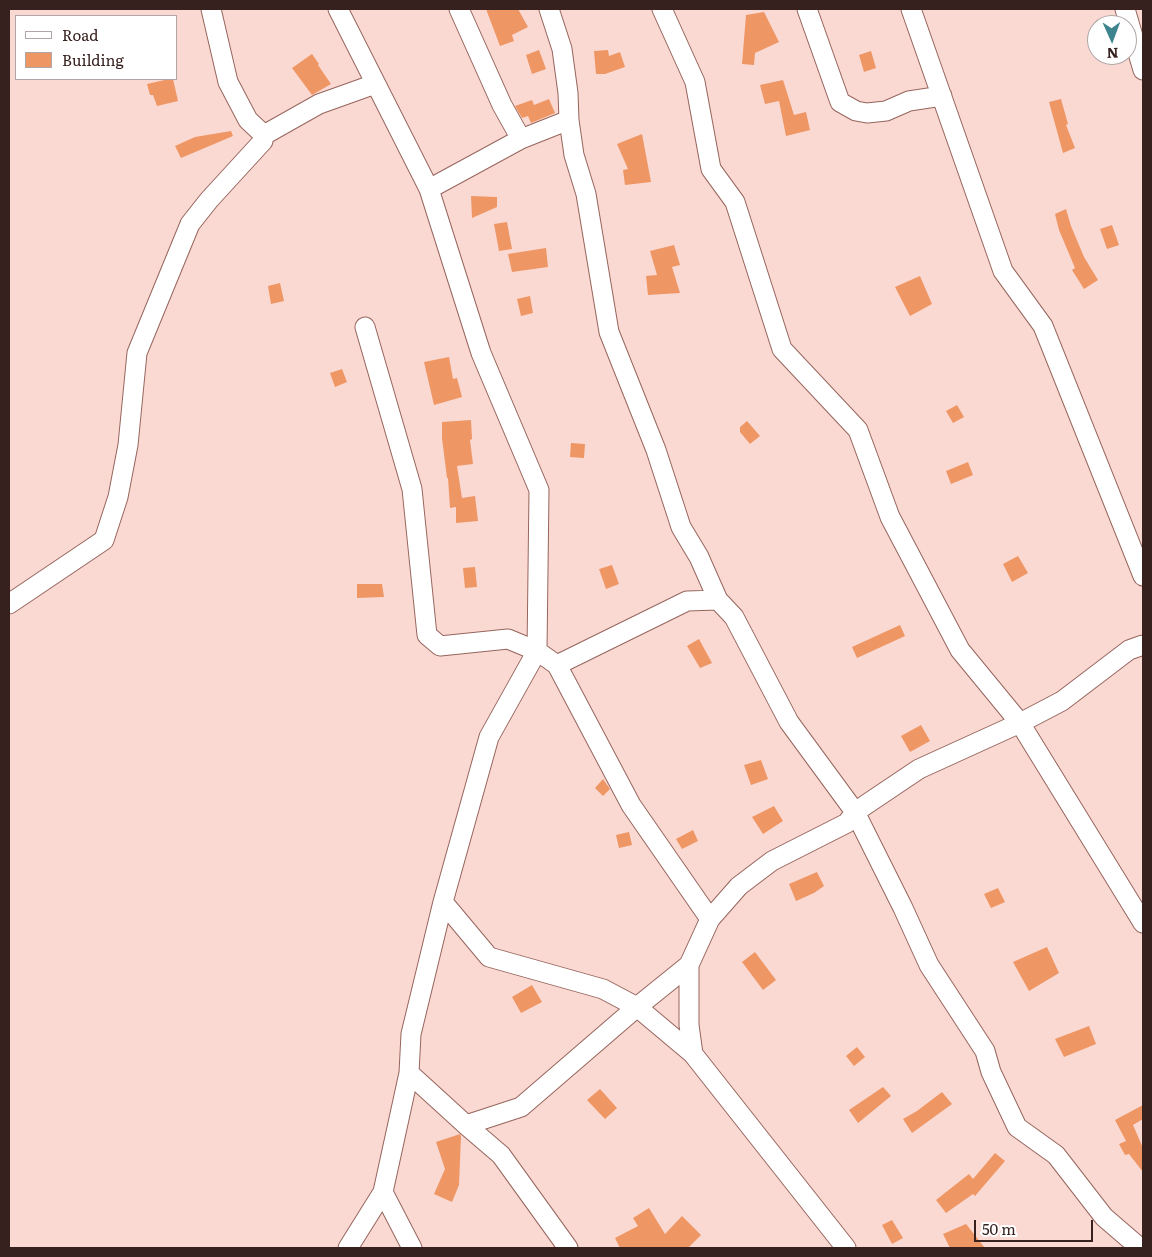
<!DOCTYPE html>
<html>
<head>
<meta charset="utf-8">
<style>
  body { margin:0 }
  #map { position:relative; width:1152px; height:1257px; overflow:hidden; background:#fbd9d3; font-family:Literata,serif }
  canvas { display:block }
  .frame { position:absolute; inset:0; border:10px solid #36211e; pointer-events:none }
  .legend { position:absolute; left:15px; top:15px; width:162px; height:65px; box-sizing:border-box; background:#fff; border:1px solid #afa6a5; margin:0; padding:6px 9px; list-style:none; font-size:15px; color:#36211e }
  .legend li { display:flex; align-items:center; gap:10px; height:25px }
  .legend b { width:25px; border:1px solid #afa6a5 }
  .north { position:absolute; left:1087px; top:15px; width:50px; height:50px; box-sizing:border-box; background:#fff; border:1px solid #afa6a5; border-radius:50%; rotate:178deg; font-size:14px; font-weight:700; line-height:20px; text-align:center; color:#36211e }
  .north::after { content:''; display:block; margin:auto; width:18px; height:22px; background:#3e848f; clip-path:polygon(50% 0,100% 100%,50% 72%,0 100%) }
  .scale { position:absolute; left:974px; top:1220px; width:119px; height:22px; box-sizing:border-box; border:2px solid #36211e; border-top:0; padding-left:6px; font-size:15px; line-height:18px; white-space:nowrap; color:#36211e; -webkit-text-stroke:4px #fff; paint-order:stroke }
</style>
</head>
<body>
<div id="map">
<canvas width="1152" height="1257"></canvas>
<div class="frame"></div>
<ul class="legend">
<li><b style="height:6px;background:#fff"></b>Road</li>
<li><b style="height:14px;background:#ee9664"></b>Building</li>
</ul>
<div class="north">N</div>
<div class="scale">50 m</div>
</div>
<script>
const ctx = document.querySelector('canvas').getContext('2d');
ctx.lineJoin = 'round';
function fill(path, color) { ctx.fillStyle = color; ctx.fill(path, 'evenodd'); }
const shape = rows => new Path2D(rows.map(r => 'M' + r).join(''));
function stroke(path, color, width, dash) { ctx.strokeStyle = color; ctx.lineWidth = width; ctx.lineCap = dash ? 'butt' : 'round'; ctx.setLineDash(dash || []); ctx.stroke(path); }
const building = shape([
  [486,9,518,9,528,27,512,35,514,41,500,46],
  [764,12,779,42,755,53,754,65,742,64,746,15],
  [539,50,546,69,532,74,526,55],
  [608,50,609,56,620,52,625,67,605,74,596,74,594,51],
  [871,51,876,68,864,72,859,55],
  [312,54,319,64,318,65,331,84,312,95,292,68],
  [169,79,173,79,178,101,157,106,153,95,150,95,147,84],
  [783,80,794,115,806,112,810,130,786,136,779,101,765,104,760,85],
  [549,99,555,113,531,123,528,116,522,118,515,106,532,100,534,105],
  [1061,99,1068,124,1066,125,1075,148,1063,153,1049,102],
  [231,131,233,136,181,158,175,146,195,137],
  [642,134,651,182,625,185,623,170,628,169,617,144],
  [471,196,497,197,497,207,472,218],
  [1066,209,1071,226,1084,257,1098,280,1084,289,1072,270,1075,268,1059,230,1055,214],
  [507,222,512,249,499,251,494,224],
  [1112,225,1119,245,1107,249,1100,229],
  [674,245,680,265,672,267,680,293,648,295,646,276,657,275,650,251],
  [546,248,548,267,512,272,508,254],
  [920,276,932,304,910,316,895,287],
  [280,283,284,301,271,304,268,286],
  [530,296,533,313,521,316,517,299],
  [449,357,453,379,457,378,462,397,434,405,424,362],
  [342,369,347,382,335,387,330,373],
  [957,405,964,417,953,423,946,411],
  [471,420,472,439,470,440,473,464,457,466,462,498,475,496,478,521,456,523,456,507,450,508,448,478,447,478,442,438,442,422],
  [747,421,760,436,750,444,740,432,740,427],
  [571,443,585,444,584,458,570,457],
  [968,462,973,475,951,484,946,471],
  [1018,556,1028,573,1012,582,1003,564],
  [612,565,619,584,606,589,599,569],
  [475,567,477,587,465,588,463,568],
  [357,584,382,584,384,597,357,598],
  [900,625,905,636,857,658,852,647],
  [699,639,712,663,700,668,687,646],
  [921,725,930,741,910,752,901,736],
  [761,760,768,779,751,785,744,765],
  [603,779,610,789,603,796,595,788],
  [774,806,783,821,763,834,752,817],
  [693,830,698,841,682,849,676,839],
  [629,832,632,845,619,848,616,835],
  [817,872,824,886,814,893,796,901,789,884],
  [998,888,1005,902,991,908,984,894],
  [1047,947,1059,973,1029,991,1013,962],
  [755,952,776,980,763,990,742,962],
  [532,985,542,1002,521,1013,512,997],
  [1089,1026,1096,1044,1064,1057,1055,1039],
  [857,1047,865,1057,854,1066,846,1056],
  [883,1087,891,1096,858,1123,849,1110],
  [600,1089,617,1108,605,1119,587,1100],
  [942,1092,952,1104,912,1133,903,1119,917,1111],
  [1143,1105,1143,1119,1133,1125,1143,1148,1143,1172,1129,1154,1125,1155,1119,1144,1126,1141,1115,1120],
  [460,1134,461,1136,459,1185,452,1202,434,1194,445,1169,436,1142],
  [995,1153,1005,1161,975,1196,973,1194,946,1213,936,1200,969,1174,973,1179],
  [649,1208,665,1234,682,1216,701,1235,688,1248,620,1248,615,1238,638,1226,633,1218],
  [892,1220,903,1238,892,1244,882,1225],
  [966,1224,985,1248,950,1248,943,1234]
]);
const minor = shape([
  [211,9,228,82,248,120,264,135,319,104,375,84],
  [338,9,429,189,481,353,539,490,537,651,489,737,443,902,411,1034,409,1073,383,1192,348,1248],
  [459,9,502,105,521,139],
  [662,9,695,82,711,169,735,202,782,349,858,430,890,517,960,650,1020,723,1143,923],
  [807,9,840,102,856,111,867,113,886,111,909,101,942,96],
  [911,9,1003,271,1043,326,1143,576],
  [1125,9,1143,70],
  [569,120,574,155,586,194,609,332,656,450,681,527,699,557,718,600],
  [429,189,521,139,569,120,568,93,562,49,549,9],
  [365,327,412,489,427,635,440,646,508,639,537,651,557,665,631,805,710,919,689,965,689,1025,693,1054,846,1248],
  [9,604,104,540,118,497,128,445,137,353,190,224,209,200,263,141,264,135],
  [557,665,687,601,718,600,734,617,789,722,855,812,903,908,929,965,985,1051,991,1072,1017,1127,1056,1155,1104,1217,1140,1248],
  [443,902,489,957,603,989,637,1007,689,965],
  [710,919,739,886,772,861,847,823,855,812,919,769,1020,723,1062,701,1129,650,1143,645],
  [409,1073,466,1125],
  [383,1192,412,1248],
  [568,1248,501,1155,466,1125,521,1107,637,1007,693,1054]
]);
fill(building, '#ee9664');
stroke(minor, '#96655d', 21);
stroke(minor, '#fff', 19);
</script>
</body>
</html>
